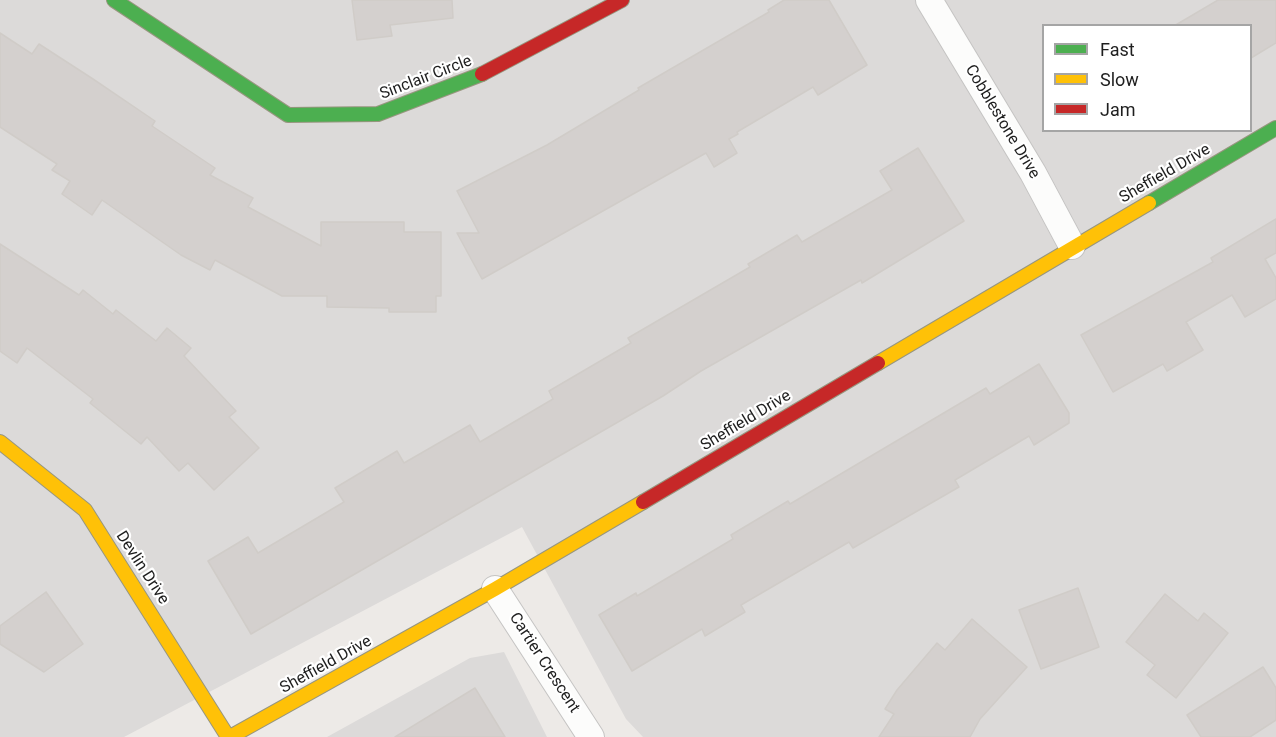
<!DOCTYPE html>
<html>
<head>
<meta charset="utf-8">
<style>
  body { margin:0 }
  #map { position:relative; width:1276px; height:737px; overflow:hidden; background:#edeae7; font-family:Roboto,sans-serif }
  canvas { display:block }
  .legend { position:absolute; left:1042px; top:24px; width:210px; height:108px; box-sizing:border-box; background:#fff; border:2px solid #a5a5a5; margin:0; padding:8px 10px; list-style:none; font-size:18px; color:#1e1e1e }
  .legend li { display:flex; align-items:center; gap:12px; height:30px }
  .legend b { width:30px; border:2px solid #a5a5a5 }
</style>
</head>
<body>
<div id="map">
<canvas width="1276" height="737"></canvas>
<ul class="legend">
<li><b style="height:8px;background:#4caf50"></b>Fast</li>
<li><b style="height:8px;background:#ffc107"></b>Slow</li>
<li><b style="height:8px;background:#c62828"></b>Jam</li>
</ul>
</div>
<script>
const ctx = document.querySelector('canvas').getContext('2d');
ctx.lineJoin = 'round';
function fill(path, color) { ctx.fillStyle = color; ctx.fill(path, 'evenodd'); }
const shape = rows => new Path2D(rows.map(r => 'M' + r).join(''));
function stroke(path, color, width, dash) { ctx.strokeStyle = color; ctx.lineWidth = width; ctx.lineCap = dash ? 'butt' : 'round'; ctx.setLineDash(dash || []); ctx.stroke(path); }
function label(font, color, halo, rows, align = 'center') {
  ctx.font = font + ' Roboto,sans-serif'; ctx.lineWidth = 4.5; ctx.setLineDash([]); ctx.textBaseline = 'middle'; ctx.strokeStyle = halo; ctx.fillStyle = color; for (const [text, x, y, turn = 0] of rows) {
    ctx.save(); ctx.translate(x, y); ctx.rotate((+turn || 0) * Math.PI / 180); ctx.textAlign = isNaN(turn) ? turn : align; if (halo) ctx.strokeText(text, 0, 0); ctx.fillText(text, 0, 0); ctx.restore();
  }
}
const residential = shape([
  [0,0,1276,0,1276,737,643,737,626,719,522,527,124,737,0,737],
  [1044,26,1250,26,1250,130,1044,130],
  [504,652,547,737,327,737,470,658]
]);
const building = shape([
  [352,0,452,0,453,18,390,25,392,36,357,40,352,0],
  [784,0,829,0,867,65,818,95,813,87,737,132,738,134,729,139,737,153,714,167,706,153,482,279,457,233,479,233,457,191,547,145,639,90,638,88,769,12,768,10,784,0],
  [1218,0,1276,0,1276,43,1251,58,1251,26,1174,26,1218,0],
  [0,33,32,54,39,44,93,79,155,121,152,126,215,168,210,175,253,198,248,207,321,246,321,222,404,222,404,232,441,232,441,296,436,296,436,312,389,312,389,308,327,307,327,296,282,296,215,260,210,270,181,255,102,200,92,215,62,194,70,181,52,170,57,164,0,127,0,33],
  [918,148,964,221,862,283,861,280,701,371,663,396,251,634,208,561,248,537,258,553,344,502,335,488,397,451,404,463,470,425,480,442,553,399,549,391,631,343,628,338,750,267,748,264,797,235,802,242,892,190,880,171,918,148],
  [1276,219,1276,253,1265,259,1276,278,1276,299,1245,317,1232,295,1186,322,1203,350,1167,371,1163,364,1113,392,1081,335,1213,262,1211,258,1276,219],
  [0,244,79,295,83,290,113,314,116,310,156,341,167,328,191,348,184,356,236,411,229,417,259,448,214,490,188,463,179,471,147,437,141,444,90,403,93,399,27,348,17,363,0,351,0,244],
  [1039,364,1069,413,1069,423,1034,445,1029,436,955,480,959,487,853,548,849,542,741,605,745,612,705,636,702,629,632,671,599,615,636,593,637,596,733,539,731,535,788,501,790,504,986,388,990,394,1039,364],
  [1078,588,1099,647,1041,669,1019,610,1078,588],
  [46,592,83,644,44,672,0,644,0,626,46,592],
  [1165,594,1198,621,1204,613,1228,633,1176,698,1147,675,1155,665,1126,642,1165,594],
  [972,619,1027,667,980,719,970,737,879,737,894,714,885,709,897,690,937,643,945,650,972,619],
  [1263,667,1276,688,1276,720,1250,737,1201,737,1187,715,1263,667],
  [475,688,505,737,395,737,475,688]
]);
const street = shape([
  [929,0,1033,173,1072,246],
  [495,589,591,737]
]);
const fast = shape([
  [114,0,288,115,378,114,482,74],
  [1149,203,1276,128]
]);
const slow = shape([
  [878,363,1149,203],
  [0,442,85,510,228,737],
  [230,737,495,589,643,502]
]);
const jam = shape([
  [482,74,622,0],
  [643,502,878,363]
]);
const streetNames = [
  ["Sinclair Circle",426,78,-21],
  ["Cobblestone Drive",1002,122,59],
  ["Sheffield Drive",1165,174,-30],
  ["Sheffield Drive",746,421,-31],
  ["Devlin Drive",142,568,57],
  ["Cartier Crescent",544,663,57],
  ["Sheffield Drive",326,665,-29]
];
fill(residential, '#dcdad9');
fill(building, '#d4d0ce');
stroke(building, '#d0ccc8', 1.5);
stroke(street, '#c5c4c3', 28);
stroke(fast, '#97967f', 16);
stroke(slow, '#97967f', 16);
stroke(jam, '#97967f', 16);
stroke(street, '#fcfcfb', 26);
stroke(fast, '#4caf50', 14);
stroke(slow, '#ffc107', 14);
stroke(jam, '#c62828', 14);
label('16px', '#1e1e1e', '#fff', streetNames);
</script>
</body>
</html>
